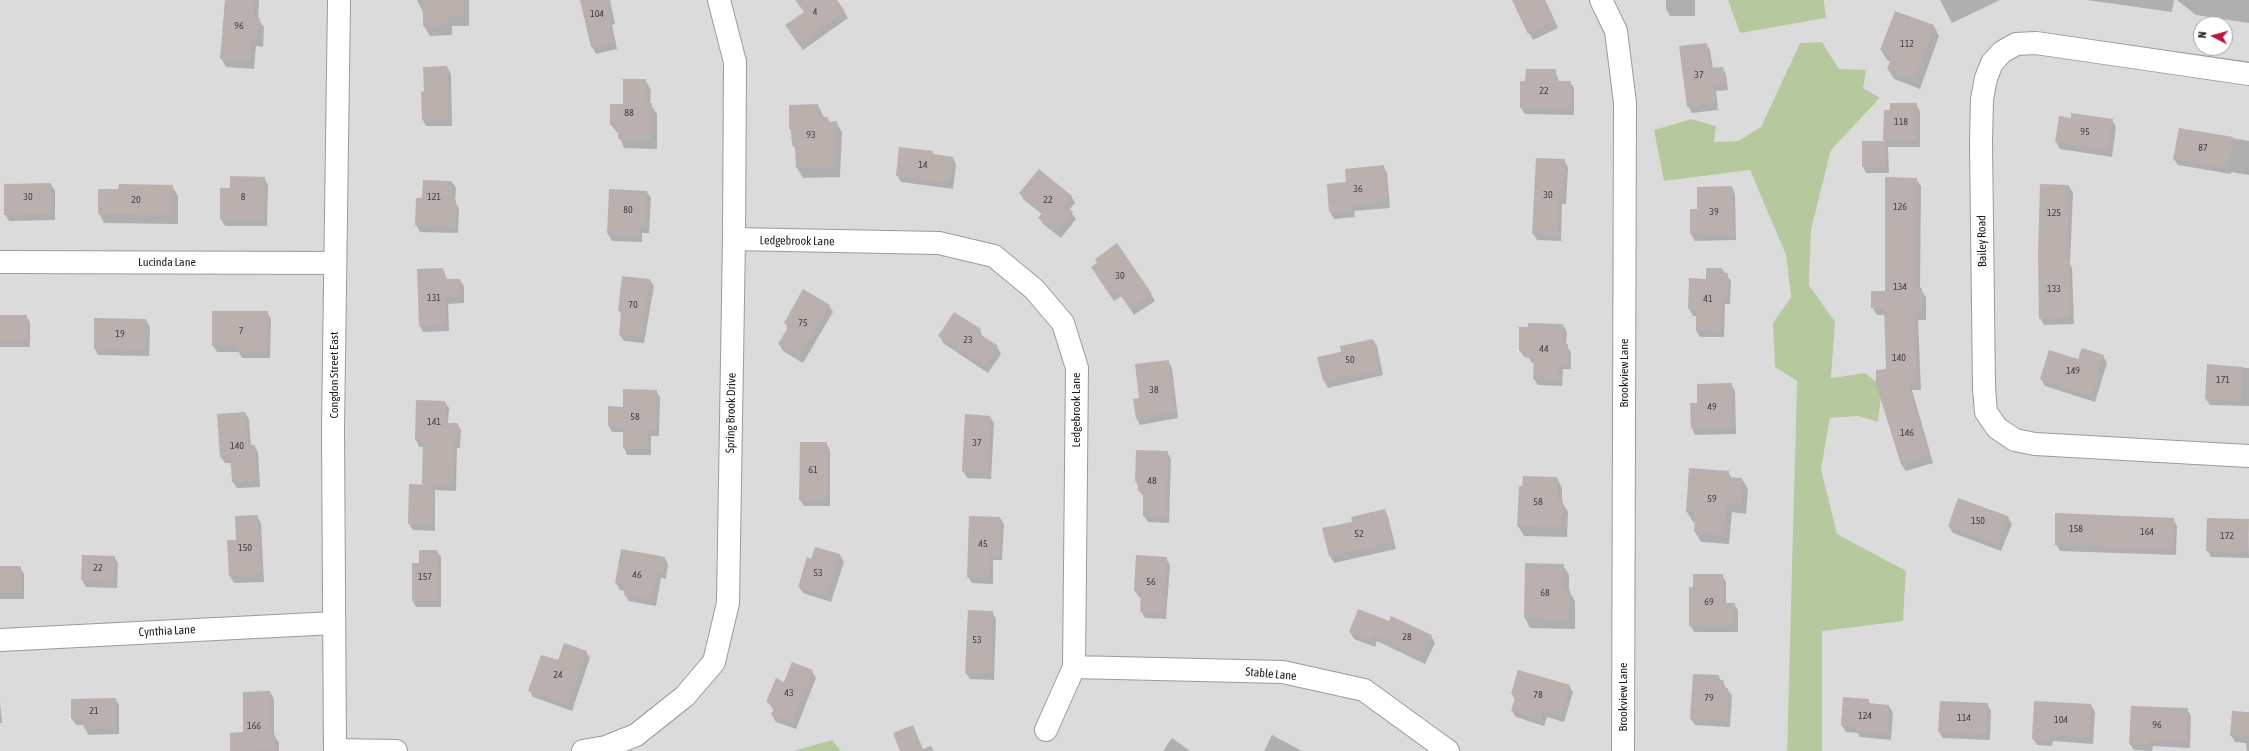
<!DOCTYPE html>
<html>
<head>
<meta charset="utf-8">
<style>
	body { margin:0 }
	#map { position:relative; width:2249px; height:751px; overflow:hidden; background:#eee8e5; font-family:"Asap Condensed",sans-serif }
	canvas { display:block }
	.north { position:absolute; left:2193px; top:16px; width:40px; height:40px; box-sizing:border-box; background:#fff; border:1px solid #a5a5a5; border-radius:50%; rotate:276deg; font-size:11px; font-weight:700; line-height:16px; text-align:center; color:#1e1e1e }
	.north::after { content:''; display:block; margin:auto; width:14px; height:18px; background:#b6163f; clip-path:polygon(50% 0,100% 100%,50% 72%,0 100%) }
</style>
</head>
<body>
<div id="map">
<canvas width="2249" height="751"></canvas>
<div class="north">N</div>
</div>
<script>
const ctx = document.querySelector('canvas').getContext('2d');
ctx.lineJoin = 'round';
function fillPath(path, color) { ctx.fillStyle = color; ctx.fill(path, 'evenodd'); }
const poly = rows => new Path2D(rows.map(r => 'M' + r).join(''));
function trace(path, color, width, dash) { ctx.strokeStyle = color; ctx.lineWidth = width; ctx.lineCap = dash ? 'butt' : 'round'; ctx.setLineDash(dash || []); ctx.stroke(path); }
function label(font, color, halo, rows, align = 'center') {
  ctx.font = font + ' "Asap Condensed",sans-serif'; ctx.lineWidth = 4; ctx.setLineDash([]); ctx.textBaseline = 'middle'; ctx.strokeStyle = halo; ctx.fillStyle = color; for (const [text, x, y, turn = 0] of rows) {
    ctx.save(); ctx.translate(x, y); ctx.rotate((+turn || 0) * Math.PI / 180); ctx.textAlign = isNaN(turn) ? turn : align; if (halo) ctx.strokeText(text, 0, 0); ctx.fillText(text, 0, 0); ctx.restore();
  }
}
const residential = poly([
	[0,0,1728,0,1740,33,1825,18,1824,0,2249,0,2249,751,1822,751,1822,630,1903,621,1906,572,1837,534,1821,469,1830,418,1858,416,1878,422,1865,373,1831,378,1835,323,1809,285,1811,230,1831,150,1880,99,1863,88,1839,69,1822,42,1800,43,1761,127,1738,141,1713,142,1691,119,1654,130,1664,181,1750,170,1786,255,1791,297,1773,324,1775,367,1797,381,1787,751,841,751,832,740,793,751,0,751],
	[2201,24,2225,24,2225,48,2201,48]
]);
const forest = poly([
	[1728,0,1824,0,1826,18,1740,33],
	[1822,42,1839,69,1866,70,1863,88,1880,98,1831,150,1811,230,1809,285,1835,322,1831,378,1865,373,1882,387,1878,422,1858,416,1830,418,1821,469,1837,534,1906,571,1903,621,1822,631,1822,751,1787,751,1797,381,1775,367,1773,323,1791,297,1786,255,1750,170,1664,181,1654,130,1691,119,1716,126,1714,142,1738,141,1761,127,1800,43],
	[832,740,841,751,793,751]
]);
const shadow = poly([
	[226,0,259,0,258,19,264,27,263,47,256,46,254,69,226,67,221,58],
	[417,0,469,0,469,26,452,26,452,35,430,36,424,26,423,12],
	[581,0,610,0,615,24,612,25,617,49,596,54,592,47],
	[798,0,836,0,848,18,803,50,790,32,805,13],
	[1512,0,1545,0,1558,28,1533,40],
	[1666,0,1695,0,1695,16,1670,16,1666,9],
	[1940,0,2000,0,1952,23],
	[2087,0,2174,0,2172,12],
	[2177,0,2249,0,2249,23,2196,15],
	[1934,26,1939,36,1920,89,1894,79,1888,69,1891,62,1887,60,1881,50],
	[1706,44,1710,50,1713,69,1722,68,1726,74,1728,90,1716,91,1718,110,1692,113,1688,106],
	[447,67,451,74,452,126,426,126,423,120,425,92],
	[1555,70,1559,82,1570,82,1574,88,1574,115,1525,114,1521,108,1526,82],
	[645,80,651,90,650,104,657,114,657,149,624,148,619,135,611,125],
	[1916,104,1920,111,1920,147,1888,147,1889,173,1866,173,1863,166,1886,142,1884,140,1891,111],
	[818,105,824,118,827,118,830,122,836,122,842,132,840,177,803,178,797,168,796,151,793,145],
	[2112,120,2116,127,2112,157,2060,149,2056,142],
	[2180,129,2249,141,2249,175,2231,172,2231,174,2178,165,2174,159],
	[932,152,934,156,953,158,956,165,953,189,901,182,897,175],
	[1564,160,1568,167,1566,204,1562,204,1561,241,1537,240,1533,233],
	[1383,166,1387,173,1390,208,1354,211,1355,217,1334,219,1330,212,1328,185,1347,183],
	[264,178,268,185,267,226,225,226,221,219,231,189],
	[1916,179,1921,186,1920,289,1926,297,1926,320,1918,320,1921,390,1912,390,1933,463,1906,471,1901,464,1877,384,1887,370,1885,315,1877,315,1872,307,1886,292],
	[452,182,456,188,455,202,459,208,458,233,420,232,416,225,417,199,423,199],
	[51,184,55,191,55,220,9,221,5,214],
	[172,186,178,196,178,224,104,223,99,213,119,190],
	[2069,186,2073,193,2070,264,2072,268,2074,324,2044,325,2040,318],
	[1732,187,1735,194,1736,240,1695,241,1691,234,1698,210],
	[610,190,647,192,651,198,649,233,642,233,642,242,612,241,608,234],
	[1020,193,1071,196,1075,203,1069,210,1076,219,1061,238,1043,224,1040,218,1042,214,1024,200],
	[443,269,447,280,460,280,464,286,464,303,448,304,449,331,423,332,420,326],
	[1722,269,1731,281,1730,304,1725,304,1724,337,1700,337,1696,330,1697,316,1693,316,1689,309,1707,280],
	[1096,274,1151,294,1155,301,1134,315,1122,296,1114,301],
	[650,280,654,286,644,343,624,341,620,335,622,315,619,310],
	[829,306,833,312,803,363,783,351,779,344,788,329,785,323],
	[267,312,271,319,270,358,242,358,239,352,217,352,213,345],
	[0,316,26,316,30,322,30,347,0,347],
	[146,320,150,327,149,356,98,355,95,349],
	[1563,325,1567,332,1566,345,1571,352,1571,369,1563,369,1562,386,1538,385,1534,379,1535,363,1532,363,1529,358,1524,357,1520,351],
	[980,330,983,338,997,347,1001,354,988,373,943,343,940,336],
	[1373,340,1377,346,1383,375,1328,388,1324,381,1319,358,1342,352],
	[2103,356,2107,363,2095,402,2045,386,2041,379,2079,360],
	[1168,361,1172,368,1178,418,1140,425,1137,419,1140,399],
	[2208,366,2249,368,2249,406,2210,405,2206,399],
	[1731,384,1735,391,1736,434,1695,435,1692,428,1698,404],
	[656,391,660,397,659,436,651,436,651,455,627,455,624,448,624,432,612,432,608,425,609,407,624,408],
	[445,402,449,408,448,424,457,424,461,430,460,448,457,448,456,491,435,490,435,531,413,530,409,524,424,486,424,447,419,447,416,440],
	[245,413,249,419,251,446,254,446,258,452,260,487,237,488,233,482,232,463,225,463,221,457],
	[990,417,994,423,991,479,967,478,963,471],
	[826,443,830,450,830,506,804,506,800,500],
	[1167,452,1171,459,1169,523,1148,522,1144,516,1144,497,1139,491,1136,480],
	[1728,472,1732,479,1742,479,1748,489,1746,514,1732,512,1729,544,1701,542,1695,532,1696,522,1693,522,1687,512],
	[1557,478,1562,488,1562,502,1568,512,1567,537,1524,536,1518,526],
	[1959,499,2008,517,2012,524,2001,551,1953,533,1949,526],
	[1385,510,1388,517,1396,549,1334,563,1330,556,1324,529,1353,522],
	[2056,514,2173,519,2177,526,2176,555,2060,551,2056,544],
	[257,516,261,523,264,582,234,583,230,576,228,541,237,541],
	[1000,518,1004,524,1002,560,993,560,993,584,972,583,968,577],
	[2248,520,2249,558,2211,557,2207,550],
	[816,548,840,555,844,562,831,602,803,593,799,587],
	[437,551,441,557,441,607,416,607,413,601,420,564],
	[83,556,114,557,118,563,117,588,86,587,82,580],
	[664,557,668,564,666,579,661,578,656,606,629,601,625,595,625,591,620,590,616,583],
	[1166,558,1170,565,1166,619,1145,618,1141,611,1142,598,1139,597,1135,591],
	[1526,564,1563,565,1569,575,1569,591,1575,601,1575,629,1530,628,1525,618],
	[0,567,20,567,24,574,24,599,0,599],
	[1722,575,1726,582,1726,604,1734,604,1738,610,1738,632,1694,632,1690,625],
	[992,612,996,619,994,680,970,679,966,673],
	[1350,632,1431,636,1435,643,1425,664,1377,641,1375,647,1354,639],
	[586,652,590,658,572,711,533,697,530,691,559,662],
	[812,671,816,678,796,729,776,722,772,715,774,710,768,702,785,683],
	[1718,676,1732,696,1730,727,1695,725,1691,719],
	[1569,686,1573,692,1564,722,1547,717,1544,726,1516,717,1512,711,1515,700,1512,694],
	[270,692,274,699,274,735,279,743,279,751,231,751,231,734,244,733],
	[115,699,119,705,119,734,88,735,84,725,76,725,72,719],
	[1868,700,1871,705,1889,706,1893,713,1891,740,1860,737,1858,733,1846,732,1842,725],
	[0,702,2,723,0,723],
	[1987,704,1991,711,1990,740,1943,738,1939,732],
	[2091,705,2095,712,2093,744,2053,741,2052,746,2037,745,2033,739],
	[2187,709,2191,716,2190,748,2153,746,2152,751,2134,750,2130,744],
	[2249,713,2249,751,2247,751,2246,743,2235,742,2231,735],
	[913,726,923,749,931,746,934,751,902,751],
	[1272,735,1302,751,1264,751],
	[1172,738,1190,751,1163,751]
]);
const building = poly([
	[225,0,254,0,253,17,260,18,258,39,251,38,250,61,220,59],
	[423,0,463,0,464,17,447,17,447,25,423,26],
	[580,0,608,0,612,18,609,18,614,42,591,47],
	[795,0,837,0,845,11,799,44,785,25,804,12],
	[1512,0,1545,0,1555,21,1528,34],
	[1895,11,1934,25,1915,79,1887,69,1892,55,1880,50],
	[1707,43,1710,68,1723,67,1725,83,1713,85,1715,103,1687,107,1679,46],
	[447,66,448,119,422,120,421,92,424,91,423,67],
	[1526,69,1556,69,1556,81,1571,81,1571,109,1520,108,1520,81,1525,81],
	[623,79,646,79,645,103,652,103,651,140,618,139,618,125,610,125,610,104,623,104],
	[1890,103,1917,103,1916,141,1883,140,1884,110,1890,110],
	[818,104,819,117,828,117,828,122,837,121,835,167,796,168,795,147,792,145,791,130,789,129,789,105],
	[2071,113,2113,119,2108,150,2055,142,2059,116,2071,118],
	[2179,128,2233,137,2228,168,2173,159],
	[1862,141,1886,141,1886,167,1862,167],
	[899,147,933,151,933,154,953,157,950,183,896,176],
	[1536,158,1565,159,1563,198,1559,197,1557,235,1532,234],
	[1384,165,1387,201,1351,205,1351,211,1329,212,1327,184,1346,182,1345,169],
	[1039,169,1072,196,1065,205,1073,212,1056,232,1038,218,1043,212,1019,193],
	[230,176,265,177,264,220,220,219,220,188,230,188],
	[1885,177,1917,178,1916,288,1922,288,1922,313,1915,313,1917,383,1908,383,1929,455,1901,464,1876,384,1876,370,1886,369,1884,307,1871,308,1871,291,1885,291],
	[423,180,452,181,452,200,456,200,455,227,415,225,416,198,422,198],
	[51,183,52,214,4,215,4,184],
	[119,184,173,185,172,215,98,214,98,189,118,189],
	[2040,184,2069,185,2067,260,2069,260,2070,318,2039,319,2038,254],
	[1732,186,1733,233,1690,234,1690,209,1697,209,1697,187],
	[609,189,647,191,646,226,639,226,639,236,607,234],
	[1117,243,1152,294,1130,309,1117,290,1110,295,1091,267,1097,263,1095,259],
	[443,268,444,279,460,279,461,297,445,297,445,325,419,326,417,269],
	[1706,268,1722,268,1722,273,1728,273,1727,298,1722,298,1721,331,1696,330,1696,309,1688,309,1689,278,1706,279],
	[622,276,650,279,641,337,619,335,621,311,618,311],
	[803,289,830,305,799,357,778,344,789,326,784,323],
	[212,311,268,311,267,351,237,351,237,346,212,346],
	[954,312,981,329,978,333,998,346,985,367,938,336],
	[0,315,27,315,27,340,0,341],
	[94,318,146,319,146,350,94,349],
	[1528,323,1563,324,1563,344,1568,344,1568,363,1559,363,1559,379,1533,379,1534,356,1527,356,1528,351,1519,351,1519,327,1528,327],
	[1373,339,1380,368,1323,381,1317,357,1341,352,1340,346],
	[2082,348,2104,355,2091,396,2040,379,2049,350,2078,359],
	[1169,360,1175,411,1136,419,1133,399,1139,398,1135,364],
	[2207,364,2243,367,2241,401,2205,399],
	[1732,383,1732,428,1691,429,1690,403,1697,403,1697,384],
	[623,389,657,390,656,430,648,430,648,449,623,448,623,426,608,425,608,406,623,407],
	[416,400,445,401,445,423,458,423,457,442,454,442,453,485,422,484,423,440,415,440],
	[245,412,248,445,255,445,257,480,232,482,230,456,220,457,217,414],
	[965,414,990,416,988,473,962,472],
	[800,442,827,442,826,500,799,500],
	[1136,450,1168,451,1166,516,1143,516,1143,491,1138,491,1138,481,1135,481],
	[1689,468,1729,471,1728,477,1742,478,1741,504,1726,503,1724,534,1694,532,1695,512,1686,512],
	[1523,476,1557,477,1557,500,1563,501,1562,527,1517,526,1519,486,1522,486],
	[409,484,433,485,432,524,408,524],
	[1958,498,2008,516,1998,545,1948,526],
	[1385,509,1393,542,1329,556,1322,528,1352,522,1351,517],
	[2055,513,2174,518,2173,549,2055,545],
	[258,515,261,575,229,576,227,540,236,540,235,516],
	[969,516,1000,517,999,554,990,554,989,578,967,577],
	[2207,518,2249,519,2248,552,2206,551],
	[815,547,840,554,827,596,798,587,807,557,811,559],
	[621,549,665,557,662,573,657,572,652,600,624,595,625,585,615,583],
	[419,550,437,550,438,601,412,601,412,563,419,563],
	[82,555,115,556,114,582,81,580],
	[1136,555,1167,557,1163,613,1140,612,1141,592,1134,591],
	[1525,563,1564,564,1563,590,1570,590,1569,619,1524,618],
	[0,566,21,566,21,593,0,593],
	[1693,574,1723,574,1723,603,1735,603,1735,625,1689,626,1689,587,1693,587],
	[1358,609,1389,621,1391,616,1432,635,1421,658,1373,635,1371,641,1349,632],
	[968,610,993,611,991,674,965,673],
	[564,643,587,651,568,705,528,691,541,655,558,660],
	[792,662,813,670,792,723,771,715,775,706,766,702,776,678,784,682],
	[1518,670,1570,685,1561,716,1543,711,1540,720,1511,711,1516,695,1511,694],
	[1693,674,1719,675,1719,680,1724,680,1723,688,1728,688,1727,721,1690,719],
	[270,691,271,732,275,735,276,750,230,751,230,733,243,732,243,692],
	[1843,697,1869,699,1868,703,1889,705,1887,734,1855,731,1856,727,1841,726],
	[116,698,116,728,84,729,83,719,71,719,71,699],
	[1940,701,1988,703,1986,734,1938,732],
	[2034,701,2091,704,2089,738,2049,735,2049,740,2032,739],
	[2131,706,2188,708,2186,741,2149,740,2149,744,2129,744],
	[2232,711,2249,712,2249,737,2230,736],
	[913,725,923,751,900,751,893,733]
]);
const minor = poly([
	[1601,0,1616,31,1625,103,1623,751],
	[2249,74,2036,43,2016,44,2002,52,1992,63,1986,78,1982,99,1981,142,1984,388,1986,412,1997,428,2015,440,2035,444,2249,456],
	[734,239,939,243,994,256,1034,289,1063,323,1077,368,1074,667,1046,730],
	[0,262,335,263],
	[0,640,334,623],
	[1074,667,1283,672,1364,690,1448,751],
	[335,750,396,751],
	[335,751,333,430,339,0],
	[583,751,606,747,636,735,685,696,714,662,728,603,734,239,735,62,719,0]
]);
const numberNames = [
	["4",815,12],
	["104",597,14],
	["96",239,26],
	["112",1907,44],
	["37",1699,75],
	["22",1544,91],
	["88",629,113],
	["118",1901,122],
	["95",2085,132],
	["93",811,135],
	["87",2203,148],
	["14",923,165],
	["36",1358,189],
	["30",1548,195],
	["30",28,197],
	["8",243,197],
	["121",434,197],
	["20",136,200],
	["22",1048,200],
	["126",1900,207],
	["80",628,210],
	["39",1714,212],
	["125",2054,213],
	["30",1120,276],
	["134",1900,287],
	["133",2054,289],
	["131",434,298],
	["41",1708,299],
	["70",633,305],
	["75",803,323],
	["7",241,331],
	["19",120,334],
	["23",968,340],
	["44",1544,349],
	["140",1899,358],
	["50",1350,360],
	["149",2073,371],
	["171",2223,380],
	["38",1154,390],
	["49",1712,407],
	["58",635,417],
	["141",434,422],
	["146",1907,433],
	["37",977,443],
	["140",237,446],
	["61",813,470],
	["48",1152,481],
	["59",1712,499],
	["58",1538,502],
	["150",1978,521],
	["158",2076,529],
	["164",2147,532],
	["52",1359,534],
	["172",2227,536],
	["45",983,544],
	["150",245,548],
	["22",98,568],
	["53",818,573],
	["46",637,575],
	["157",425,577],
	["56",1151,582],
	["68",1545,593],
	["69",1709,602],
	["28",1407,637],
	["53",977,640],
	["24",558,675],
	["43",789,693],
	["78",1538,695],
	["79",1709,698],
	["21",94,711],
	["124",1865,716],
	["114",1964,718],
	["104",2061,720],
	["96",2157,725],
	["166",254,726]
];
const streetNames = [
	["Ledgebrook Lane",797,241,1],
	["Bailey Road",1982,241,-91],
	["Lucinda Lane",167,262],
	["Brookview Lane",1624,373,-90],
	["Congdon Street East",334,375,-90],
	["Ledgebrook Lane",1076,410,-90],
	["Spring Brook Drive",731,413,-89],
	["Cynthia Lane",167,631,-3],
	["Stable Lane",1271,674,5],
	["Brookview Lane",1623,697,-90]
];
fillPath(residential, '#dcdbdb');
fillPath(forest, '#b5c89e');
fillPath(shadow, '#0003');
fillPath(building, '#bab0ae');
trace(minor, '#9b9b9b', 24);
trace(minor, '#fff', 22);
label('10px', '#454242', null, numberNames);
label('12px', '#1e1e1e', '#fff', streetNames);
</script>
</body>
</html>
